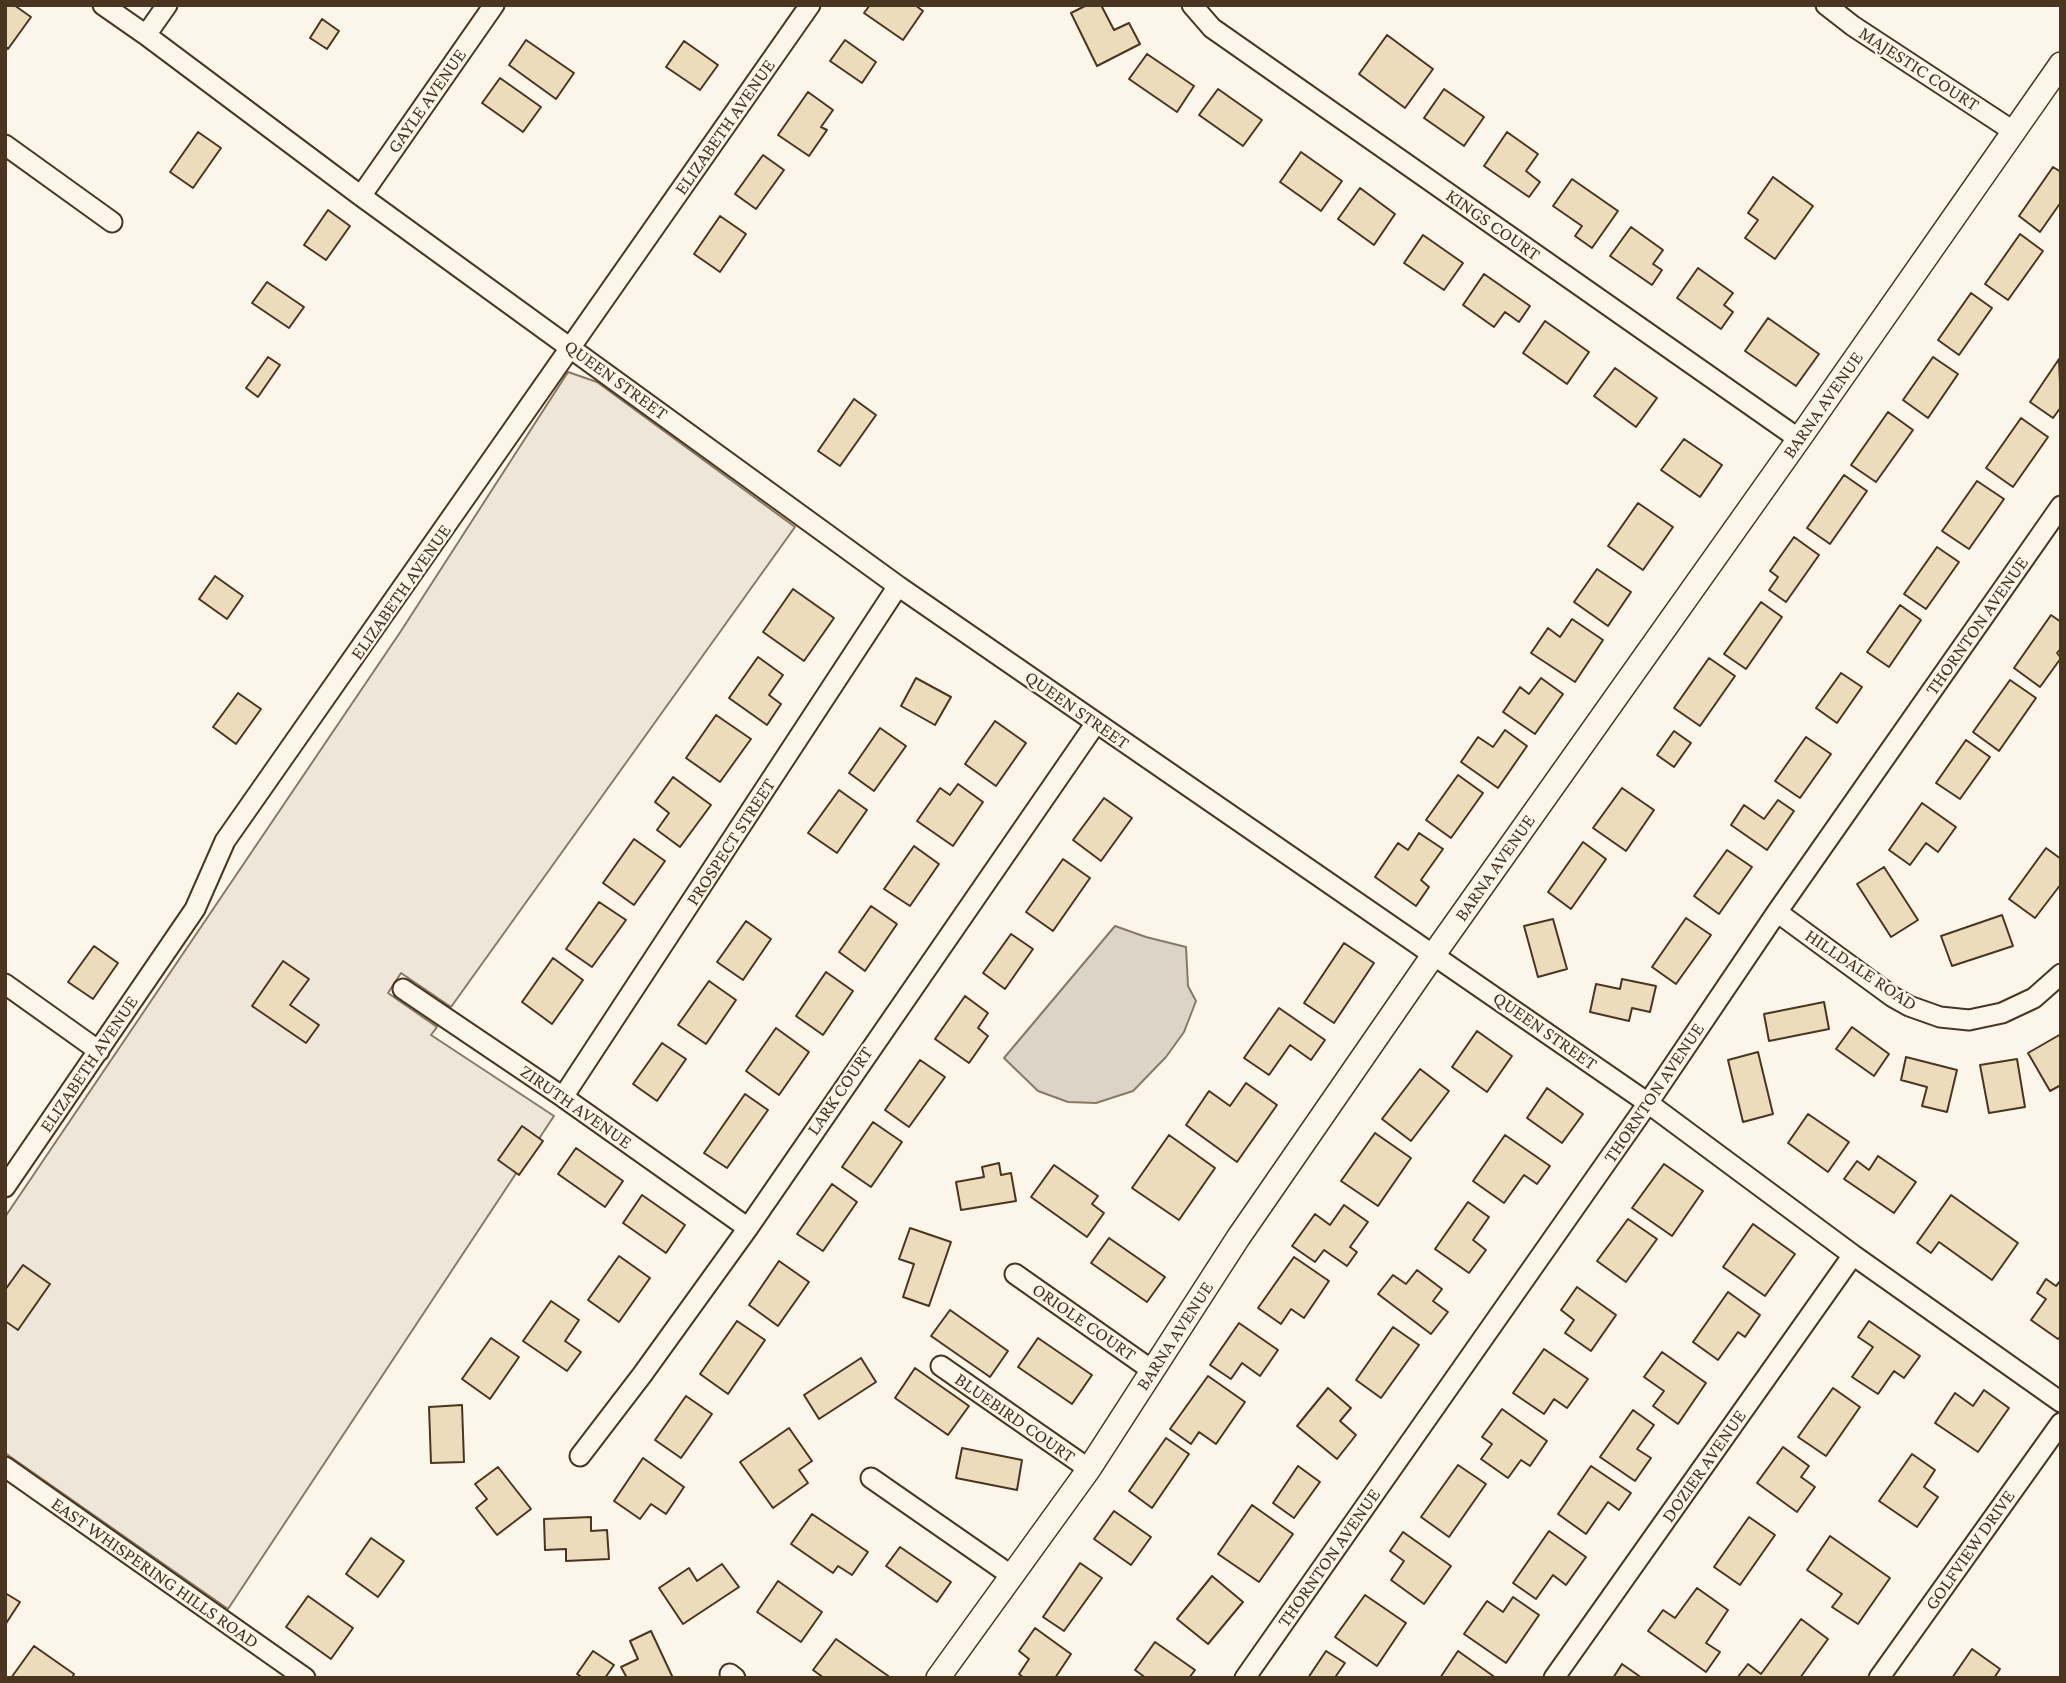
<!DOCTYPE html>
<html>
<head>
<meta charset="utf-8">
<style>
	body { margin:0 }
	#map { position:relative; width:2066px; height:1683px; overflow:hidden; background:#fbf6e9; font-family:"Crimson Pro",serif }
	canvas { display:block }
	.frame { position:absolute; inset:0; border:7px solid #4a3520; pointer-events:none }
</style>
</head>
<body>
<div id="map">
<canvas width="2066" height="1683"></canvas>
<div class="frame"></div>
</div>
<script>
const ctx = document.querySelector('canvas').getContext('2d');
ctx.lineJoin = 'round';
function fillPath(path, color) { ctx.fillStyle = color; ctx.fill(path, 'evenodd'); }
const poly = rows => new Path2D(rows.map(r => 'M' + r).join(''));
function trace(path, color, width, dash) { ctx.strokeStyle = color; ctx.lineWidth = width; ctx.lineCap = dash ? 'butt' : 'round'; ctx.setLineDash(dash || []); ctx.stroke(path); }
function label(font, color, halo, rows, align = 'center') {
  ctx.font = font + ' "Crimson Pro",serif'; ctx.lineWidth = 5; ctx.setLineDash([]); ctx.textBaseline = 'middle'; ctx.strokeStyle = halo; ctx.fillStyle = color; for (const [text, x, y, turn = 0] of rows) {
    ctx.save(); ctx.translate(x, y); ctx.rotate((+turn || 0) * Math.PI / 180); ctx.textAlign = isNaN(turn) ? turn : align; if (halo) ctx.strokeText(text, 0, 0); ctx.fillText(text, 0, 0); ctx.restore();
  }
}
const green = poly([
	[568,372,597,382,795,527,451,1007,401,973,388,993,437,1027,431,1035,554,1116,228,1609,5,1453,5,1217,401,631,568,372]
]);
const water = poly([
	[1115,926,1146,937,1186,947,1188,986,1196,1001,1184,1032,1166,1057,1133,1091,1096,1103,1068,1102,1038,1091,1004,1058,1115,926]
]);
const building = poly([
	[5,5,14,5,31,17,8,49,5,46,5,5],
	[870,5,915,5,923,11,903,40,864,13,870,5],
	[1087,5,1101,5,1114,30,1129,23,1140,44,1097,66,1071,13,1087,5],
	[322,19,339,31,327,49,310,38,322,19],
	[1387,35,1433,69,1405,108,1359,74,1387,35],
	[526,40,574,73,556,99,509,65,526,40],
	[845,40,876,62,862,83,830,61,845,40],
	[684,41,718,65,700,90,666,67,684,41],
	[1147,54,1194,86,1177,112,1129,79,1147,54],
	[500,78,541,107,523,132,482,103,500,78],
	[1218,89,1262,120,1243,146,1199,115,1218,89],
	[1444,89,1484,117,1464,146,1424,118,1444,89],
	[808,92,833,110,821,127,827,130,809,156,778,135,808,92],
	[198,132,221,148,193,188,170,172,198,132],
	[1507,132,1538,154,1526,171,1540,182,1529,197,1484,166,1507,132],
	[1301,152,1342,181,1321,211,1280,182,1301,152],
	[763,155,784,170,756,209,735,194,763,155],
	[2053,167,2061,172,2061,202,2040,232,2019,216,2053,167],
	[1773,177,1813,206,1775,259,1745,238,1758,220,1748,213,1773,177],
	[1572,179,1618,211,1592,248,1575,236,1582,226,1553,206,1572,179],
	[1360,188,1395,214,1374,245,1338,219,1360,188],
	[328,210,350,226,326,260,304,245,328,210],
	[720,216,746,234,720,272,694,254,720,216],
	[1631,227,1663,250,1653,264,1662,270,1652,285,1610,256,1631,227],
	[2020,234,2043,251,2008,300,1985,284,2020,234],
	[1423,235,1463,263,1444,290,1404,263,1423,235],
	[1698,268,1733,293,1724,305,1733,312,1721,329,1677,298,1698,268],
	[1484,274,1530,306,1519,322,1505,312,1494,327,1463,305,1484,274],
	[267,282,304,307,289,328,252,303,267,282],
	[1971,293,1992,308,1959,355,1938,340,1971,293],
	[1768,318,1819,354,1796,386,1745,351,1768,318],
	[1545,321,1589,352,1567,384,1523,353,1545,321],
	[268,357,280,365,258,397,246,388,268,357],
	[1933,357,1958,374,1928,418,1903,400,1933,357],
	[2059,359,2061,407,2053,418,2030,402,2059,359],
	[1615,368,1657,398,1636,427,1594,396,1615,368],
	[854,399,876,415,840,466,818,451,854,399],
	[1888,412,1913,430,1876,482,1851,465,1888,412],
	[2021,418,2048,437,2013,487,1986,468,2021,418],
	[1684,439,1722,465,1700,497,1661,470,1684,439],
	[1844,475,1867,491,1830,544,1807,528,1844,475],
	[1977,481,2004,499,1969,549,1942,531,1977,481],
	[1638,503,1673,527,1643,570,1608,546,1638,503],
	[1794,537,1819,555,1786,602,1769,590,1778,577,1770,571,1794,537],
	[1937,547,1959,562,1926,609,1904,594,1937,547],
	[1597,569,1631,592,1608,626,1574,602,1597,569],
	[215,576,243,596,227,619,199,599,215,576],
	[793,589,834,618,804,661,763,632,793,589],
	[1761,602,1782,617,1746,669,1724,654,1761,602],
	[1900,605,1921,620,1889,667,1867,652,1900,605],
	[2051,615,2061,622,2061,648,2057,653,2061,658,2040,687,2014,668,2051,615],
	[1572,619,1603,640,1575,682,1531,653,1548,628,1560,637,1572,619],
	[758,657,783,675,769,695,781,704,767,725,729,698,758,657],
	[1709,658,1735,676,1700,726,1674,708,1709,658],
	[1841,673,1862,687,1837,723,1816,708,1841,673],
	[916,678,951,697,935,725,901,706,916,678],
	[1541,678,1563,694,1535,734,1503,712,1520,687,1529,694,1541,678],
	[2010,680,2036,698,1999,751,1973,732,2010,680],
	[238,693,261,709,236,744,213,727,238,693],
	[716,715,751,739,720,782,686,758,716,715],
	[995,721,1026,743,996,786,965,764,995,721],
	[880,728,906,746,874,791,849,773,880,728],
	[1505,730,1527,746,1498,788,1461,762,1478,737,1493,747,1505,730],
	[1674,731,1691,743,1674,767,1657,755,1674,731],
	[1806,737,1831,754,1800,798,1775,781,1806,737],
	[1966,740,1990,757,1960,799,1936,783,1966,740],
	[1458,775,1483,793,1451,838,1426,820,1458,775],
	[673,777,711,805,680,847,657,830,669,813,655,802,673,777],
	[958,784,983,802,953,846,917,821,940,788,950,795,958,784],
	[1622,788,1654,810,1626,851,1593,828,1622,788],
	[839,790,867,810,837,853,808,833,839,790],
	[1104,798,1132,818,1101,861,1073,840,1104,798],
	[1778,800,1794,811,1767,850,1731,825,1744,805,1764,819,1778,800],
	[1922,803,1956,827,1938,852,1926,843,1910,865,1889,850,1922,803],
	[1419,833,1443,849,1421,880,1429,887,1416,906,1375,877,1398,843,1408,850,1419,833],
	[634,839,665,861,634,905,603,883,634,839],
	[1583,842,1606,859,1571,909,1548,892,1583,842],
	[914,846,939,864,910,906,884,889,914,846],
	[2046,848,2061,859,2061,884,2035,918,2009,899,2046,848],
	[1727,850,1752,867,1719,914,1694,896,1727,850],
	[1063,859,1090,878,1053,931,1026,912,1063,859],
	[1884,867,1918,920,1891,937,1857,884,1884,867],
	[599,902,626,920,592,967,566,949,599,902],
	[871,906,897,924,865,971,839,952,871,906],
	[2002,915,2013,946,1952,966,1941,936,2002,915],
	[1686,918,1711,935,1676,984,1652,967,1686,918],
	[1553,919,1567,969,1538,977,1524,926,1553,919],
	[746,921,771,939,743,980,717,962,746,921],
	[1011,934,1033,949,1005,989,983,973,1011,934],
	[1344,943,1374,963,1334,1023,1304,1003,1344,943],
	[94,946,118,963,93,999,68,982,94,946],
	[553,958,583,980,552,1024,522,1002,553,958],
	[283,961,309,979,290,1005,319,1025,306,1043,252,1006,283,961],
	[826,972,853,991,823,1035,796,1016,826,972],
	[1622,979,1656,986,1650,1012,1632,1008,1629,1021,1590,1012,1596,984,1620,989,1622,979],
	[709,981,736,1000,706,1044,678,1025,709,981],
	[965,996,988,1013,978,1028,988,1036,969,1063,935,1039,965,996],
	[1824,1002,1829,1029,1769,1041,1764,1014,1824,1002],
	[1279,1008,1325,1040,1311,1060,1290,1045,1269,1075,1244,1058,1279,1008],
	[1852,1027,1889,1054,1874,1076,1836,1049,1852,1027],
	[776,1028,809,1052,779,1095,746,1071,776,1028],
	[1477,1031,1512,1056,1487,1092,1452,1067,1477,1031],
	[2061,1034,2061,1085,2050,1091,2028,1053,2061,1034],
	[662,1043,686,1059,657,1101,633,1084,662,1043],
	[1758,1052,1773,1114,1743,1122,1728,1060,1758,1052],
	[1906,1057,1957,1070,1947,1112,1922,1106,1927,1087,1901,1080,1906,1057],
	[2017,1059,2025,1107,1989,1113,1980,1065,2017,1059],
	[920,1060,945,1077,909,1127,885,1110,920,1060],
	[1420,1069,1449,1091,1411,1141,1382,1119,1420,1069],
	[1246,1083,1277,1105,1237,1162,1186,1125,1209,1091,1230,1106,1246,1083],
	[1547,1088,1583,1114,1562,1143,1527,1118,1547,1088],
	[745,1094,768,1110,727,1168,704,1153,745,1094],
	[1808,1114,1849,1142,1828,1172,1788,1143,1808,1114],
	[873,1122,902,1142,871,1187,842,1167,873,1122],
	[522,1126,543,1141,519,1175,498,1160,522,1126],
	[1375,1133,1411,1158,1378,1206,1341,1181,1375,1133],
	[1169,1135,1215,1168,1179,1220,1132,1188,1169,1135],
	[1505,1135,1550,1166,1537,1184,1524,1175,1504,1203,1473,1181,1505,1135],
	[576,1148,623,1181,605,1207,558,1174,576,1148],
	[1878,1156,1916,1182,1894,1213,1844,1179,1857,1161,1869,1170,1878,1156],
	[999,1163,1001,1175,1011,1173,1016,1201,961,1210,956,1182,984,1177,982,1167,999,1163],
	[1664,1164,1703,1191,1672,1236,1632,1208,1664,1164],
	[1054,1165,1098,1196,1092,1204,1104,1213,1087,1237,1031,1197,1054,1165],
	[832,1184,857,1202,823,1251,797,1234,832,1184],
	[642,1195,685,1225,666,1253,623,1223,642,1195],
	[1951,1195,2018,1243,1992,1280,1939,1242,1931,1253,1917,1243,1951,1195],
	[1468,1202,1489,1217,1473,1240,1486,1250,1469,1273,1435,1249,1468,1202],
	[1344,1205,1368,1222,1350,1247,1357,1252,1347,1266,1324,1250,1315,1262,1292,1246,1315,1214,1330,1225,1344,1205],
	[1628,1219,1657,1239,1626,1282,1597,1261,1628,1219],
	[1753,1224,1795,1254,1765,1296,1723,1267,1753,1224],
	[910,1228,951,1242,929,1306,903,1297,914,1264,899,1259,910,1228],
	[1109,1238,1165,1277,1147,1302,1091,1263,1109,1238],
	[619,1256,650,1278,619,1322,588,1300,619,1256],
	[1294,1257,1329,1281,1304,1318,1291,1309,1281,1324,1258,1308,1294,1257],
	[779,1261,809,1282,778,1326,749,1305,779,1261],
	[23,1265,50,1284,18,1330,5,1321,5,1290,23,1265],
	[1417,1270,1442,1289,1433,1301,1448,1312,1431,1334,1378,1294,1393,1275,1406,1284,1417,1270],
	[2046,1279,2056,1286,2061,1280,2061,1336,2058,1339,2031,1320,2046,1299,2037,1293,2046,1279],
	[1577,1287,1616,1315,1591,1351,1565,1333,1574,1320,1561,1310,1577,1287],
	[1728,1292,1760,1315,1745,1337,1738,1332,1718,1360,1693,1342,1728,1292],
	[551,1301,579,1320,565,1341,581,1352,567,1371,523,1341,551,1301],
	[950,1310,1008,1351,990,1377,931,1336,950,1310],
	[737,1321,765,1340,728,1394,700,1374,737,1321],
	[1869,1321,1920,1356,1904,1378,1894,1371,1878,1394,1852,1377,1873,1347,1858,1337,1869,1321],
	[1239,1323,1278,1350,1260,1376,1242,1363,1231,1379,1210,1365,1239,1323],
	[1393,1327,1419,1345,1381,1398,1356,1380,1393,1327],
	[491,1338,519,1357,490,1399,462,1379,491,1338],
	[1038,1338,1092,1375,1072,1404,1018,1367,1038,1338],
	[1544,1349,1588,1379,1567,1408,1554,1399,1544,1414,1513,1393,1544,1349],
	[1662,1352,1706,1383,1678,1424,1653,1406,1664,1391,1644,1377,1662,1352],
	[861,1358,876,1382,819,1419,804,1395,861,1358],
	[915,1368,969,1406,948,1435,895,1398,915,1368],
	[1208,1376,1245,1402,1216,1444,1199,1432,1191,1444,1170,1429,1208,1376],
	[1328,1388,1351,1408,1340,1421,1356,1435,1337,1459,1297,1426,1328,1388],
	[1833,1388,1860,1407,1826,1456,1798,1437,1833,1388],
	[1984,1390,2009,1408,1978,1452,1935,1423,1955,1393,1973,1406,1984,1390],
	[686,1396,712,1414,681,1458,655,1440,686,1396],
	[462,1405,464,1462,431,1463,429,1407,462,1405],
	[1502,1409,1547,1441,1530,1466,1521,1460,1508,1478,1481,1459,1492,1444,1482,1437,1502,1409],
	[1633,1410,1654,1425,1637,1449,1651,1458,1635,1481,1600,1457,1633,1410],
	[789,1428,812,1461,799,1470,808,1483,773,1508,740,1462,789,1428],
	[1166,1438,1189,1454,1152,1508,1129,1491,1166,1438],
	[1783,1447,1809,1466,1801,1477,1815,1487,1797,1512,1757,1483,1783,1447],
	[962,1448,1022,1460,1017,1490,956,1478,962,1448],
	[1912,1454,1935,1470,1924,1487,1938,1497,1917,1527,1879,1501,1912,1454],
	[643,1458,684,1487,666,1514,651,1504,640,1519,614,1501,643,1458],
	[1458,1465,1486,1484,1449,1537,1421,1517,1458,1465],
	[1298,1466,1320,1482,1294,1518,1273,1503,1298,1466],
	[1591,1466,1631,1493,1619,1510,1608,1502,1586,1534,1558,1514,1591,1466],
	[498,1467,531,1509,497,1535,476,1508,487,1499,475,1484,498,1467],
	[1252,1505,1293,1534,1259,1582,1218,1554,1252,1505],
	[1114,1511,1151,1537,1131,1565,1094,1539,1114,1511],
	[812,1514,868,1552,852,1575,838,1566,833,1573,791,1544,812,1514],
	[591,1517,591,1531,607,1530,609,1559,566,1561,566,1549,545,1550,544,1519,591,1517],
	[1749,1517,1775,1535,1740,1585,1714,1567,1749,1517],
	[1549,1531,1586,1557,1566,1585,1553,1575,1536,1599,1513,1583,1549,1531],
	[1403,1532,1451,1566,1424,1604,1391,1580,1404,1561,1390,1551,1403,1532],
	[1830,1536,1890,1578,1858,1624,1832,1607,1842,1594,1807,1570,1830,1536],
	[371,1538,404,1561,378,1597,346,1574,371,1538],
	[900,1547,951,1582,937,1602,886,1566,900,1547],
	[1080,1563,1102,1578,1064,1631,1043,1617,1080,1563],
	[722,1564,739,1587,683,1624,659,1588,689,1568,697,1581,722,1564],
	[1212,1576,1243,1602,1208,1644,1177,1619,1212,1576],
	[778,1581,822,1612,801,1642,757,1612,778,1581],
	[1697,1588,1728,1610,1706,1643,1720,1652,1706,1672,1648,1631,1663,1610,1675,1618,1697,1588],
	[5,1593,20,1602,5,1625,5,1593],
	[1365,1595,1406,1623,1377,1666,1335,1637,1365,1595],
	[308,1596,353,1628,331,1659,286,1627,308,1596],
	[1513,1597,1539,1615,1506,1663,1464,1634,1487,1601,1503,1612,1513,1597],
	[1801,1619,1828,1639,1800,1678,1737,1678,1748,1664,1761,1674,1801,1619],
	[1035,1628,1071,1654,1055,1678,1024,1678,1019,1674,1029,1659,1019,1651,1035,1628],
	[651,1631,673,1678,627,1678,621,1667,638,1659,630,1641,651,1631],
	[836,1639,891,1678,824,1678,813,1670,836,1639],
	[1155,1642,1195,1670,1189,1678,1146,1678,1135,1670,1155,1642],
	[34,1646,74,1674,72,1678,11,1678,34,1646],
	[1972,1649,2000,1669,1994,1678,1952,1678,1972,1649],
	[593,1651,614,1665,605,1678,583,1678,577,1674,593,1651],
	[1326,1651,1345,1663,1336,1676,1338,1678,1308,1678,1326,1651],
	[1458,1651,1496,1678,1440,1678,1458,1651],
	[1622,1664,1642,1678,1613,1678,1622,1664]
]);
const minor = poly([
	[103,5,146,35,361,196,898,586,1648,1103,1853,1255,2061,1402],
	[1192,5,1212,28,1799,439],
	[1826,5,1853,26,2013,131],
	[146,35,167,5],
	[5,145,112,222],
	[361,196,494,5],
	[1777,912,1893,997,1909,1006,1940,1017,1969,1020,2002,1013,2034,998,2061,974],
	[5,984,99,1051],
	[403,989,563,1097,748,1228],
	[563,1097,898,586],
	[5,1187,195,909,225,841,810,5],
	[1015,1274,1153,1371],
	[941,1366,1089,1469],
	[580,1456,642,1375,748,1228,1096,723],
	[5,1467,305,1678],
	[871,1478,1012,1576],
	[730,1674,735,1678],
	[1245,1678,1648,1103,1777,912,2061,506],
	[1554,1678,1853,1255],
	[1879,1678,2061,1423]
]);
const tertiary = poly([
	[938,1678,1089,1469,1238,1238,1434,954,1799,439,2061,64]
]);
const streetNames = [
	["MAJESTIC COURT",1919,69,33],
	["GAYLE AVENUE",427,101,-55],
	["ELIZABETH AVENUE",725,127,-55],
	["KINGS COURT",1493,225,35],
	["QUEEN STREET",616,380,36],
	["BARNA AVENUE",1823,405,-55],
	["ELIZABETH AVENUE",401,592,-55],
	["THORNTON AVENUE",1977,626,-55],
	["QUEEN STREET",1077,710,35],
	["PROSPECT STREET",731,842,-57],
	["BARNA AVENUE",1495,868,-55],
	["HILLDALE ROAD",1861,970,34],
	["QUEEN STREET",1545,1031,35],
	["ELIZABETH AVENUE",89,1064,-56],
	["LARK COURT",840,1091,-56],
	["THORNTON AVENUE",1654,1093,-56],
	["ZIRUTH AVENUE",576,1107,35],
	["ORIOLE COURT",1084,1322,35],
	["BARNA AVENUE",1175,1336,-57],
	["BLUEBIRD COURT",1015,1418,35],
	["DOZIER AVENUE",1704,1466,-55],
	["GOLFVIEW DRIVE",1970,1550,-55],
	["THORNTON AVENUE",1329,1558,-55],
	["EAST WHISPERING HILLS ROAD",155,1573,35]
];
fillPath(green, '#ede6d9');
trace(green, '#887966', 2);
fillPath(water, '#dcd4c6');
trace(water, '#887966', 2);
fillPath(building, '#ecdcbc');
trace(building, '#4a3520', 2);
trace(minor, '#4a3520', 23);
trace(tertiary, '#4a3520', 26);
trace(minor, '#fbf6e9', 19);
trace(tertiary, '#fbf6e9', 23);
label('19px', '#4a3520', '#fbf6e9', streetNames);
</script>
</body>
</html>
